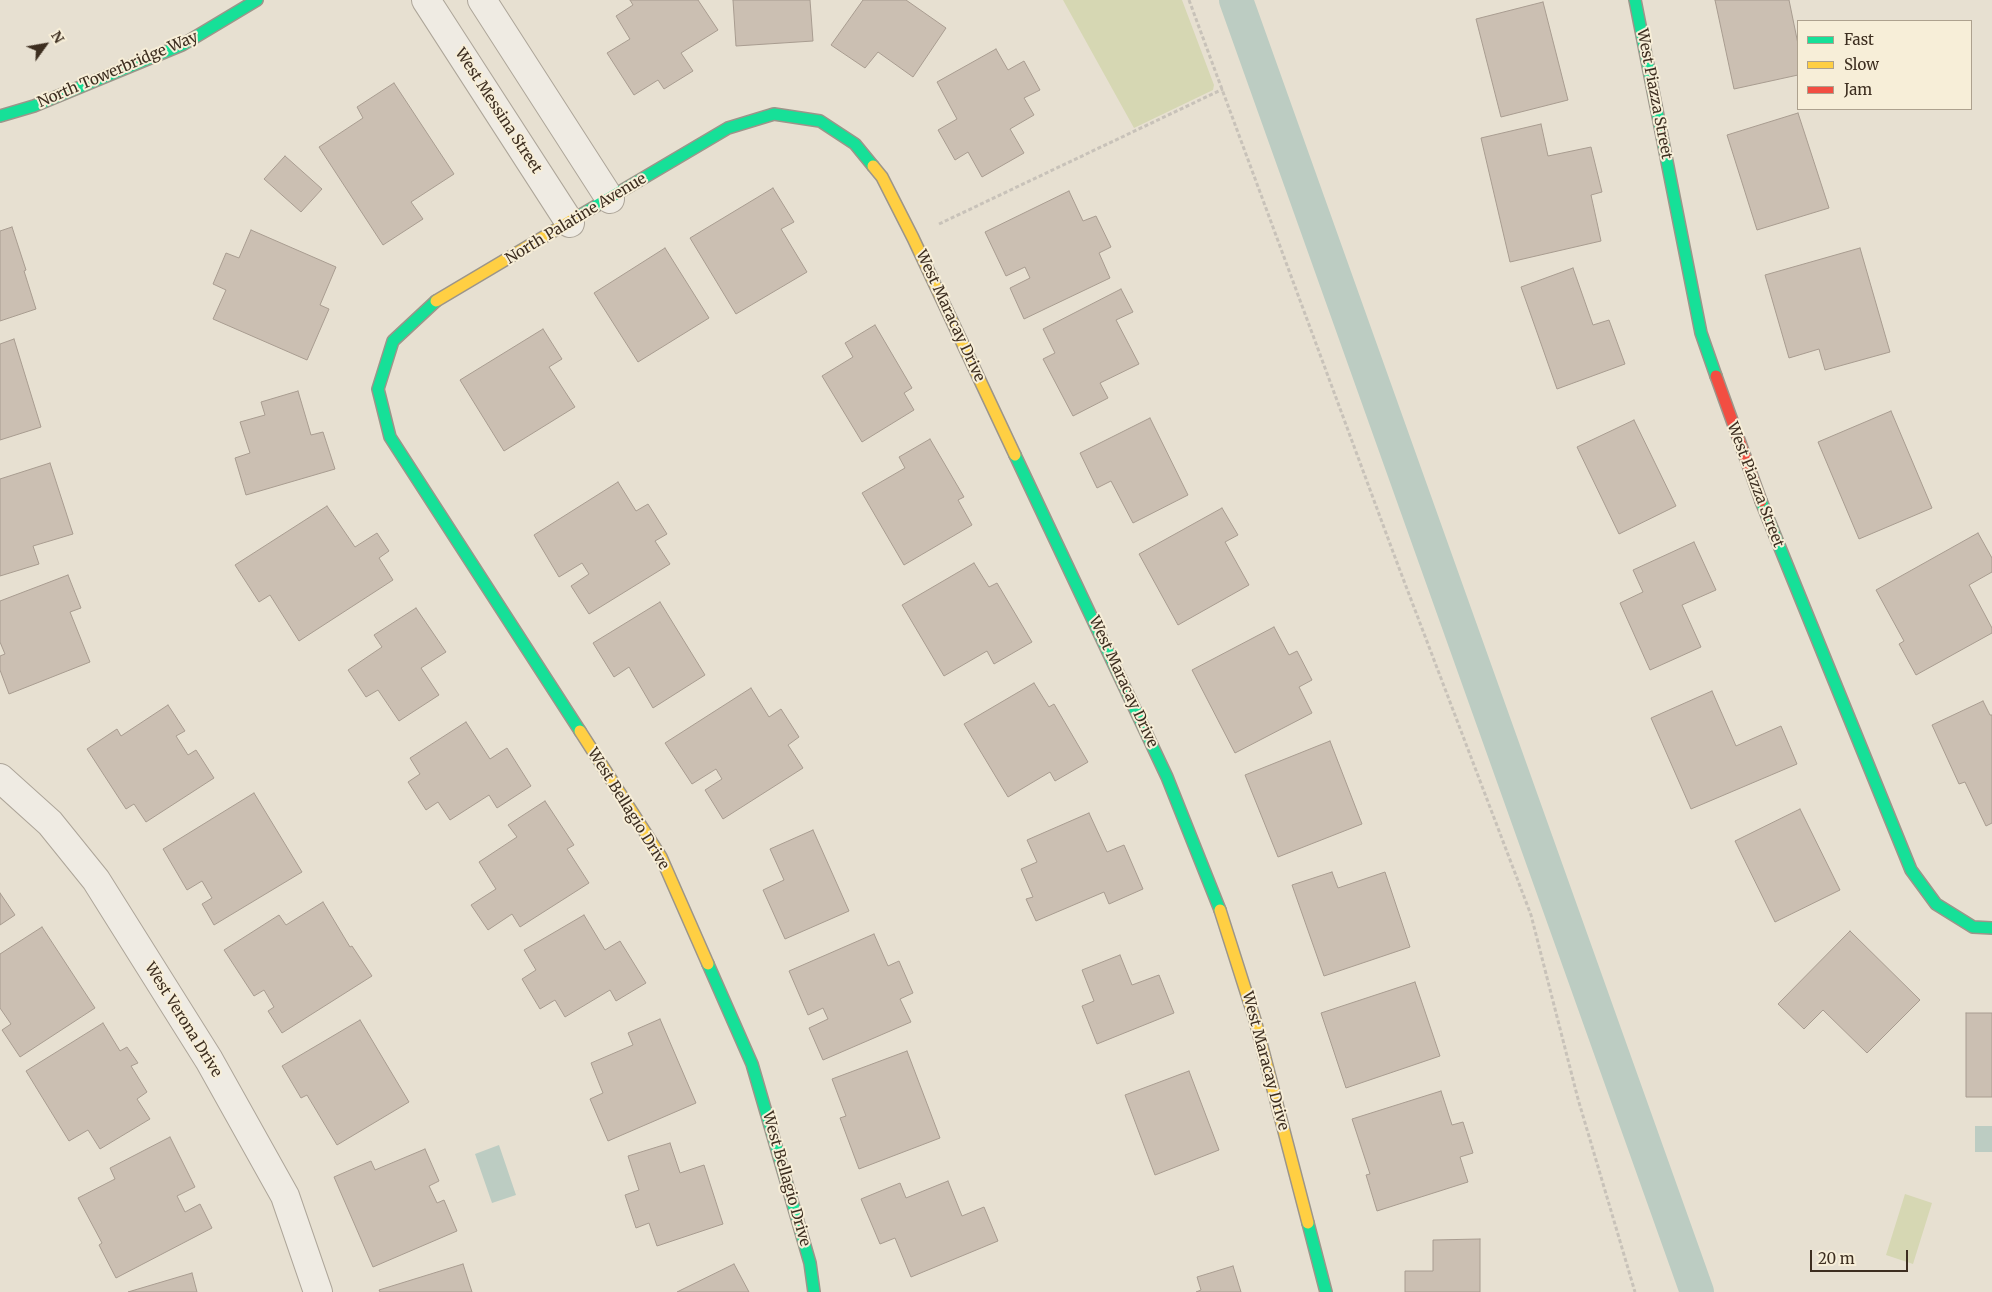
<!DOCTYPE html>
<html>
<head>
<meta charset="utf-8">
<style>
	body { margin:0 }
	#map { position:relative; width:1992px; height:1292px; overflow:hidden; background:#e7e0d1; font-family:Merriweather,serif }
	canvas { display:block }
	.legend { position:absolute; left:1797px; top:20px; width:175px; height:90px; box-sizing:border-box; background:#f7eed8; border:1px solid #ada18e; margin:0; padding:6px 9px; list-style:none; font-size:15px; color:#3d2e20 }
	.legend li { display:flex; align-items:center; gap:10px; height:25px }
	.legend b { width:25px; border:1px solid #ada18e }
	.north { position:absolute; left:20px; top:20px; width:50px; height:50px; -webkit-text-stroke:4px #f7eed8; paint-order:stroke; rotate:58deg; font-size:14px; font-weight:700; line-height:20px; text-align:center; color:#3d2e20 }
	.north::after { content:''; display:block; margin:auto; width:18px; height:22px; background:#3d2e20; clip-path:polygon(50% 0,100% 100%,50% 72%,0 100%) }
	.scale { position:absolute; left:1810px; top:1250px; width:98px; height:22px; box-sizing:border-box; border:2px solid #3d2e20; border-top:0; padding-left:6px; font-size:15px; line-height:18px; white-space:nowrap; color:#3d2e20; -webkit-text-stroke:4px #f7eed8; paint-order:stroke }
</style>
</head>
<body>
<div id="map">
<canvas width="1992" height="1292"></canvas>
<ul class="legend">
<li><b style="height:6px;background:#16e098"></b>Fast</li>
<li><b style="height:6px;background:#ffcf43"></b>Slow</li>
<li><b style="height:6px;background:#f24e42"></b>Jam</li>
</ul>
<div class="north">N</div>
<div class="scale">20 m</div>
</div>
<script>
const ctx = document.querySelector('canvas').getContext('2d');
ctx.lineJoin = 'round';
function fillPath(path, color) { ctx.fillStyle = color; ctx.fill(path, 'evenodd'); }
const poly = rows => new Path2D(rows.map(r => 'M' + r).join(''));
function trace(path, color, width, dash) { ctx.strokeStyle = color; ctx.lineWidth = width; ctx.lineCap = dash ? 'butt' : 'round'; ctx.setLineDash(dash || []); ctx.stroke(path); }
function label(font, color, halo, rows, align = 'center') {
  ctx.font = font + ' Merriweather,serif'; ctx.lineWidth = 4; ctx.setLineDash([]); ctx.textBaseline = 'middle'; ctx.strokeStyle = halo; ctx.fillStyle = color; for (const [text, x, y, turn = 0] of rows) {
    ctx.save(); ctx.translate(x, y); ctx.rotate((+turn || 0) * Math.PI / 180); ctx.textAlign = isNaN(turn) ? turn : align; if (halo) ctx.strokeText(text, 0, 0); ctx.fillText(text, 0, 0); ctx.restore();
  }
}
const green = poly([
	[1063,0,1182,0,1214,85,1213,90,1134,128],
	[1905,1194,1932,1203,1913,1264,1886,1255]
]);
const water = poly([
	[1975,1126,1992,1126,1992,1152,1975,1152],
	[499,1145,516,1195,492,1203,475,1154]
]);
const canal = poly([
	[1236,0,1697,1292]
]);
const building = poly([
	[630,0,698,0,718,30,681,53,693,71,664,89,658,80,634,95,607,53,630,39,616,16,633,5,630,0],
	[733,0,810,0,813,41,736,46,733,0],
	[863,0,906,0,946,28,913,77,878,52,865,68,831,45,863,0],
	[1715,0,1789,0,1798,44,1798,75,1734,89,1715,0],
	[1543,2,1568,100,1501,117,1476,19,1543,2],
	[996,49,1008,70,1024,61,1040,90,1024,98,1034,115,1010,129,1024,153,982,177,968,152,955,160,938,130,957,119,937,82,996,49],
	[394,83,454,174,411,202,423,219,383,245,319,147,363,118,357,107,394,83],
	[1798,113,1829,208,1757,230,1727,135,1798,113],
	[1541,124,1548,156,1591,147,1602,192,1591,195,1601,241,1510,262,1481,138,1541,124],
	[285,156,322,189,301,212,264,179,285,156],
	[773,188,794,222,781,229,807,272,736,314,690,238,773,188],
	[1069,191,1083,221,1096,216,1111,247,1099,253,1110,278,1024,319,1010,288,1030,278,1025,267,1006,276,985,232,1069,191],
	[12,227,26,270,24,271,36,309,0,321,0,231,12,227],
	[251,230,336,267,320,305,329,309,307,360,213,319,226,290,213,284,226,253,239,258,251,230],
	[665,248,709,318,638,362,594,293,665,248],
	[1860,248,1890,352,1825,370,1819,349,1789,358,1765,275,1860,248],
	[1573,268,1593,325,1609,320,1625,364,1557,389,1521,287,1573,268],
	[1121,289,1133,312,1116,320,1139,364,1100,383,1108,398,1073,416,1043,359,1055,353,1043,329,1121,289],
	[875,325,912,388,904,393,914,410,862,442,822,376,853,357,845,343,875,325],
	[543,329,562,359,549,367,575,407,504,451,460,380,543,329],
	[14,339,41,427,0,440,0,344,14,339],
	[298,391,311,435,323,432,335,469,246,495,235,458,250,453,240,422,265,415,261,402,298,391],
	[1891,411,1932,508,1859,539,1818,442,1891,411],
	[1150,418,1188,495,1133,523,1111,481,1097,488,1080,453,1150,418],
	[1634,420,1676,506,1619,534,1577,447,1634,420],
	[930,439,964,497,958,500,972,525,904,565,862,493,905,468,899,457,930,439],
	[50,463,73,534,33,546,39,564,0,576,0,479,50,463],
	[618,482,636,511,648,504,667,534,655,541,670,564,589,614,571,586,589,574,582,563,559,577,534,535,618,482],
	[327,506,355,547,377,533,389,551,379,558,393,580,299,641,270,595,259,602,235,565,327,506],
	[1222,508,1238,535,1225,542,1249,585,1178,625,1139,554,1222,508],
	[1978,533,1992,558,1992,572,1969,585,1992,628,1992,633,1916,675,1899,644,1904,641,1876,590,1978,533],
	[1694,542,1716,590,1682,605,1701,647,1650,670,1620,603,1643,592,1633,570,1694,542],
	[974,563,989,587,997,583,1032,642,994,664,987,651,944,676,902,605,974,563],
	[68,575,81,608,70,612,90,662,9,694,0,670,0,656,5,654,0,642,0,601,68,575],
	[660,602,705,675,653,708,629,667,614,677,593,643,660,602],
	[416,608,446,652,421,668,439,695,399,721,378,690,366,697,348,670,382,647,374,635,416,608],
	[1274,627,1289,655,1297,651,1312,680,1299,687,1312,713,1235,753,1192,670,1274,627],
	[1034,683,1049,707,1054,704,1088,762,1055,781,1050,772,1008,797,964,724,1034,683],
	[751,688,769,717,781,709,799,737,788,745,803,768,723,819,705,790,722,779,716,769,692,784,665,743,751,688],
	[1712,691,1736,746,1781,726,1797,764,1691,809,1651,718,1712,691],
	[1983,701,1990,715,1992,715,1992,823,1986,826,1965,782,1959,784,1932,725,1983,701],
	[168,705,185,731,176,736,188,755,196,750,214,778,146,822,134,804,126,809,87,749,117,729,121,736,168,705],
	[466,722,490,759,507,748,531,786,497,808,489,795,450,820,438,802,426,810,408,782,420,774,410,758,466,722],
	[1330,741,1362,824,1278,857,1245,775,1330,741],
	[254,793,302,872,214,925,202,904,212,898,202,881,187,890,163,849,254,793],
	[545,801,574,845,567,849,589,883,520,927,512,914,488,930,471,905,496,889,479,862,517,837,508,825,545,801],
	[1800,809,1840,890,1775,922,1735,841,1800,809],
	[1089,813,1107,852,1124,845,1143,889,1109,904,1104,892,1036,921,1026,899,1033,897,1021,869,1037,862,1027,840,1089,813],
	[813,830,849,911,785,939,763,890,784,880,770,849,813,830],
	[1332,872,1338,888,1385,872,1410,947,1324,976,1292,885,1332,872],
	[0,893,15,915,0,925,0,893],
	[323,902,350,947,352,946,372,976,282,1033,268,1011,274,1007,264,990,254,996,224,950,279,915,286,925,323,902],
	[584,915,605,950,620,941,646,983,616,1001,610,990,565,1017,555,1000,540,1009,522,979,536,970,524,950,584,915],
	[42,927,95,1008,20,1057,2,1030,11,1024,0,1008,0,954,42,927],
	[1850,931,1920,1000,1867,1053,1823,1010,1804,1029,1778,1004,1850,931],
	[874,934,888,966,899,961,913,993,900,999,911,1022,823,1060,809,1028,828,1019,823,1008,808,1015,789,971,874,934],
	[1120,955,1132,985,1159,975,1174,1013,1097,1044,1082,1006,1094,1001,1082,970,1120,955],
	[1415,982,1440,1056,1346,1088,1321,1013,1415,982],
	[1966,1013,1992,1013,1992,1097,1966,1097,1966,1013],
	[660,1019,696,1103,608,1141,590,1099,603,1093,591,1063,633,1045,628,1033,660,1019],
	[360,1020,409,1102,337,1145,307,1095,301,1098,282,1066,360,1020],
	[103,1023,120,1051,127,1047,138,1063,131,1066,147,1092,137,1099,150,1119,100,1149,88,1130,69,1141,26,1071,103,1023],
	[907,1051,940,1138,859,1169,840,1118,846,1116,832,1079,907,1051],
	[1189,1071,1219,1150,1155,1175,1125,1095,1189,1071],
	[1441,1091,1452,1125,1463,1122,1473,1153,1460,1157,1468,1182,1377,1211,1366,1175,1370,1174,1352,1119,1441,1091],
	[170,1137,195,1187,177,1196,185,1212,200,1204,212,1228,116,1278,99,1245,102,1243,78,1198,115,1179,110,1168,170,1137],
	[670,1143,680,1173,704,1165,723,1224,657,1246,649,1223,636,1228,625,1195,639,1190,628,1156,670,1143],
	[425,1149,439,1181,429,1186,437,1203,444,1200,457,1231,373,1267,334,1177,371,1161,375,1170,425,1149],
	[948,1181,962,1216,984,1207,998,1241,911,1277,895,1238,880,1244,861,1199,900,1183,906,1198,948,1181],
	[1480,1239,1480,1292,1405,1292,1405,1271,1433,1271,1433,1240,1480,1239],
	[463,1264,472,1292,380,1292,379,1290,463,1264],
	[734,1264,749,1292,677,1292,734,1264],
	[1233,1266,1241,1292,1196,1292,1201,1290,1197,1277,1233,1266],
	[192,1273,197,1292,128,1292,192,1273]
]);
const path = poly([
	[1189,0,1396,560,1531,915,1578,1099,1635,1292],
	[939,224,1223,89]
]);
const street = poly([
	[426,0,570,223],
	[482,0,610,199],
	[0,778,50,823,96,880,209,1060,285,1196,318,1292]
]);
const fast = poly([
	[1635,0,1701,333,1716,376],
	[0,116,34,106,182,45,257,0],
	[579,216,728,128,774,114,820,121,855,144,873,166],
	[436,301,393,341,378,389,390,437,580,731],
	[1015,455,1167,777,1220,910],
	[1761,501,1911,870,1936,904,1973,927,1992,928],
	[708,964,752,1064,810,1263,814,1292],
	[1308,1223,1326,1292]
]);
const slow = poly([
	[873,166,882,177,913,238,1015,455],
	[436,301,579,216],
	[580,731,661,857,708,964],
	[1220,910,1255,1020,1308,1223]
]);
const jam = poly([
	[1716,376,1761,501]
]);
const streetNames = [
	["North Towerbridge Way",118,70,-23],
	["West Piazza Street",1654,94,79],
	["West Messina Street",498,111,57],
	["North Palatine Avenue",576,219,-31],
	["West Maracay Drive",950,316,65],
	["West Piazza Street",1755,485,69],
	["West Maracay Drive",1123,682,65],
	["West Bellagio Drive",628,809,58],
	["West Verona Drive",183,1020,58],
	["West Maracay Drive",1265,1061,75],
	["West Bellagio Drive",786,1179,74]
];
fillPath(green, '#d6d7b3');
fillPath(water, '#bcccc2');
trace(canal, '#bcccc2', 34);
fillPath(building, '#cbbfb2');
trace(building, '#a89c90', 1);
trace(street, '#ada599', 30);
trace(fast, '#9c958a', 14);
trace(slow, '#9c958a', 14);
trace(jam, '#9c958a', 14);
trace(path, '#c8c2b9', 3, [4, 2.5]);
trace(street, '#efebe3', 28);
trace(fast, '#16e098', 11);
trace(slow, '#ffcf43', 11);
trace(jam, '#f24e42', 11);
label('15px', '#3d2e20', '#f7eed8', streetNames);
</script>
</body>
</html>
